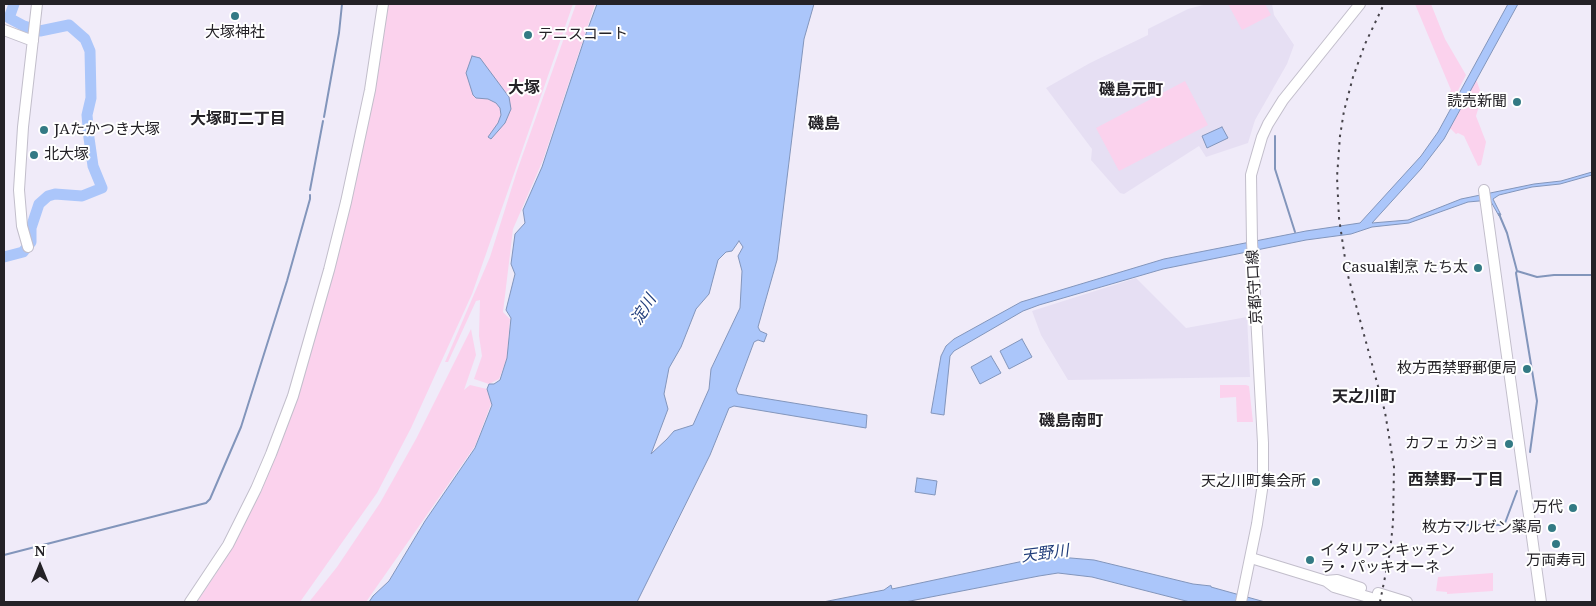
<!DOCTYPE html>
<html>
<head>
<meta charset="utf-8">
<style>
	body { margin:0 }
	#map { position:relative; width:1596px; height:606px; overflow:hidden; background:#f0ebf9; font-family:"Noto Serif",serif }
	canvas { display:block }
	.frame { position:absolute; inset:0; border:5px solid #242227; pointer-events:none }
	.north { position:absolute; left:15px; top:541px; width:50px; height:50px; -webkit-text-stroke:4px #fff; paint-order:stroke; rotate:0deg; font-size:14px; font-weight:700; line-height:20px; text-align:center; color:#242227 }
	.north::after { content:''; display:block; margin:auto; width:18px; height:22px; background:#242227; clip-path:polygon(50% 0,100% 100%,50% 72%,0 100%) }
</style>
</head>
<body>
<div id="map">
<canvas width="1596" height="606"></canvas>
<div class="frame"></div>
<div class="north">N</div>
</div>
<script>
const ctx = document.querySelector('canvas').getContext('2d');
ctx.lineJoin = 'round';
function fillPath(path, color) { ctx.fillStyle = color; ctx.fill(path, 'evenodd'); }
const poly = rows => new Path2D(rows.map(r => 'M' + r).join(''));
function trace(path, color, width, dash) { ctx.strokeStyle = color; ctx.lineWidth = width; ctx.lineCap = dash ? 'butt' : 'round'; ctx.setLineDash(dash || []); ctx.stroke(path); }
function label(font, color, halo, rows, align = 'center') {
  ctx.font = font + ' "Noto Serif","Noto Sans JP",serif'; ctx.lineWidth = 4; ctx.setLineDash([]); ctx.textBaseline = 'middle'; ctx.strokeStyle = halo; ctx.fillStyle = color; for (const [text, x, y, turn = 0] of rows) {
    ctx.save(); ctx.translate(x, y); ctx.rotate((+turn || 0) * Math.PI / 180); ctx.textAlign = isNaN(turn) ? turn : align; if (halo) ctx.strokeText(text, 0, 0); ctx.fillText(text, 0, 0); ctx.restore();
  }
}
const built = poly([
	[1207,4,1272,4,1274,15,1294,45,1287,64,1255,120,1248,143,1206,157,1199,146,1124,194,1120,193,1091,160,1092,149,1046,88,1090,63,1148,35,1148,29,1188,9],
	[1136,278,1186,328,1247,317,1250,377,1068,380,1041,335,1032,311]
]);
const green = poly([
	[388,4,573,4,472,294,411,428,377,493,300,602,197,602,225,560,261,492,287,425,347,216,370,109],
	[576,4,595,4,543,160,513,229,503,312,510,319,507,358,499,379,489,384,474,379,482,356,479,336,480,300,476,301,448,362,445,362,490,257,517,171],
	[1228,4,1265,4,1271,15,1242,30],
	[1415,4,1431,4,1445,39,1466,75,1449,108,1446,100,1451,90],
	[1476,79,1482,96,1476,116,1486,142,1481,165,1478,166,1464,136,1458,133,1456,134,1451,129,1449,130],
	[1185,81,1208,125,1119,171,1096,128],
	[471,329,476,355,464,390,470,385,487,389,491,404,475,446,366,602,309,602,337,567,380,503,416,439],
	[1220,385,1246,385,1249,386,1253,422,1237,422,1236,397,1220,398],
	[1493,573,1493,591,1447,594,1447,592,1436,591,1438,577]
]);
const water = poly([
	[597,4,814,4,804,39,777,260,758,327,760,331,767,334,764,342,758,340,754,342,736,390,738,394,867,415,866,428,734,406,729,408,710,455,637,602,369,602,373,596,389,581,425,521,475,448,492,405,487,389,489,384,494,384,500,380,507,358,511,318,506,310,515,274,511,264,515,234,525,223,523,210,542,167,586,34,597,4],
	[739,241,743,247,738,256,742,271,740,308,711,369,709,389,693,425,674,431,667,439,651,454,668,409,664,394,669,368,681,347,696,309,709,294,718,260,726,252,732,251,739,241],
	[1508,4,1518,4,1444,139,1421,169,1372,223,1408,220,1461,199,1534,184,1561,181,1592,172,1592,175,1560,184,1532,187,1499,195,1493,199,1501,215,1499,216,1490,200,1468,202,1409,223,1372,227,1351,234,1306,240,1163,269,1039,305,1023,311,954,351,950,356,944,415,931,413,941,356,946,346,954,339,1021,302,1164,259,1306,231,1360,223,1421,156,1438,132,1508,4],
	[472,56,480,58,509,97,511,109,505,123,491,139,488,137,498,123,501,115,500,108,496,103,488,99,476,98,473,95,466,73,472,56],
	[1222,127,1228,138,1207,148,1202,136,1222,127],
	[1022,339,1032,357,1009,369,1000,351,1022,339],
	[991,356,1001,373,980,384,971,367,991,356],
	[917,478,937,481,935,495,915,492,917,478],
	[1059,557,1094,560,1193,584,1211,586,1211,587,1265,602,1190,602,1092,577,1058,573,1039,576,905,602,823,602,884,590,891,585,892,589,1033,559,1059,557]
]);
const stream = poly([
	[324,117,339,33,342,4],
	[1275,136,1275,169,1295,232],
	[310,190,323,121],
	[1499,214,1507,233,1517,271,1537,277,1554,275,1592,275],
	[1517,271,1516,273,1537,401,1530,452],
	[1466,525,1501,525,1505,523,1517,491],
	[4,555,206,503,210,499,241,427,287,281,310,199,310,195]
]);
const river = poly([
	[4,257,23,252,31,242,31,228,39,204,48,196,55,194,82,196,102,188,93,166,89,138,87,115,91,98,90,51,85,39,69,25,40,31,24,26,9,18,14,4]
]);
const secondary = poly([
	[4,30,33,41],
	[1484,190,1541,602],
	[28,247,22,226,19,190,23,127,37,4],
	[1251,558,1326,581,1334,587,1385,602],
	[1326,581,1337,580,1361,588],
	[1378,593,1407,602],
	[190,602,228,545,256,489,271,454,293,396,329,270,346,202,370,90,383,4]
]);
const primary = poly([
	[1241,602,1257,524,1263,483,1263,443,1252,242,1251,175,1262,137,1268,124,1283,100,1360,4]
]);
const rail = poly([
	[1380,602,1390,552,1393,523,1394,467,1385,412,1347,272,1339,218,1337,177,1340,136,1344,111,1353,77,1365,44,1384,4]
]);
const markers = [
	[235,16,5,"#337a84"],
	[528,35,5,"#337a84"],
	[1517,102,5,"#337a84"],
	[44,130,5,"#337a84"],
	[34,155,5,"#337a84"],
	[1478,268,5,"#337a84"],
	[1527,369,5,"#337a84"],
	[1509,444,5,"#337a84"],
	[1316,482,5,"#337a84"],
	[1573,508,5,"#337a84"],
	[1552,528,5,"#337a84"],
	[1556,544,5,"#337a84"],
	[1310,560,5,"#337a84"]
];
const poiNames = [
	["大塚神社",235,33,"center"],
	["テニスコート",538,35,"left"],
	["読売新聞",1507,102],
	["JAたかつき大塚",54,130,"left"],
	["北大塚",44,155,"left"],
	["Casual割烹 たち太",1468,268],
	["枚方西禁野郵便局",1517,369],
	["カフェ カジョ",1499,444],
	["天之川町集会所",1306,482],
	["万代",1563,508],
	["枚方マルゼン薬局",1542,528],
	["イタリアンキッチン",1320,551,"left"],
	["ラ・パッキオーネ",1320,568,"left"],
	["万両寿司",1556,561,"center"]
];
const streetNames = [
	["京都守口線",1255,287,-93]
];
const neighbourhoodNames = [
	["大塚",524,88],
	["磯島元町",1131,90],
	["大塚町二丁目",238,119],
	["磯島",824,124],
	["天之川町",1364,397],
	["磯島南町",1071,421],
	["西禁野一丁目",1456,480]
];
const waterNames = [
	["淀川",644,310,-58],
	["天野川",1045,554,-7]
];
fillPath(built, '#e6dff3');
fillPath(green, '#fbd2ed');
fillPath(water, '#abc6fa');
trace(water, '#8295bb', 1);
trace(stream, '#8295bb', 2);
trace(river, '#abc6fa', 11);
trace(secondary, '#c2becb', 12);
trace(primary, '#c2becb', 12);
trace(secondary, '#fff', 10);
trace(primary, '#fff', 10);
trace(rail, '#46434a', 2, [2.5, 5]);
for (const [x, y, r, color] of markers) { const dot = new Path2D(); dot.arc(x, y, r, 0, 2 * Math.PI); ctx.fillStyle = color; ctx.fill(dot); trace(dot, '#fff', 2); }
label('15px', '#242227', '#fff', poiNames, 'right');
label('15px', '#242227', '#fff', streetNames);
label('bold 16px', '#242227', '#fff', neighbourhoodNames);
label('italic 16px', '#223e7b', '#fff', waterNames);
</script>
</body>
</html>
